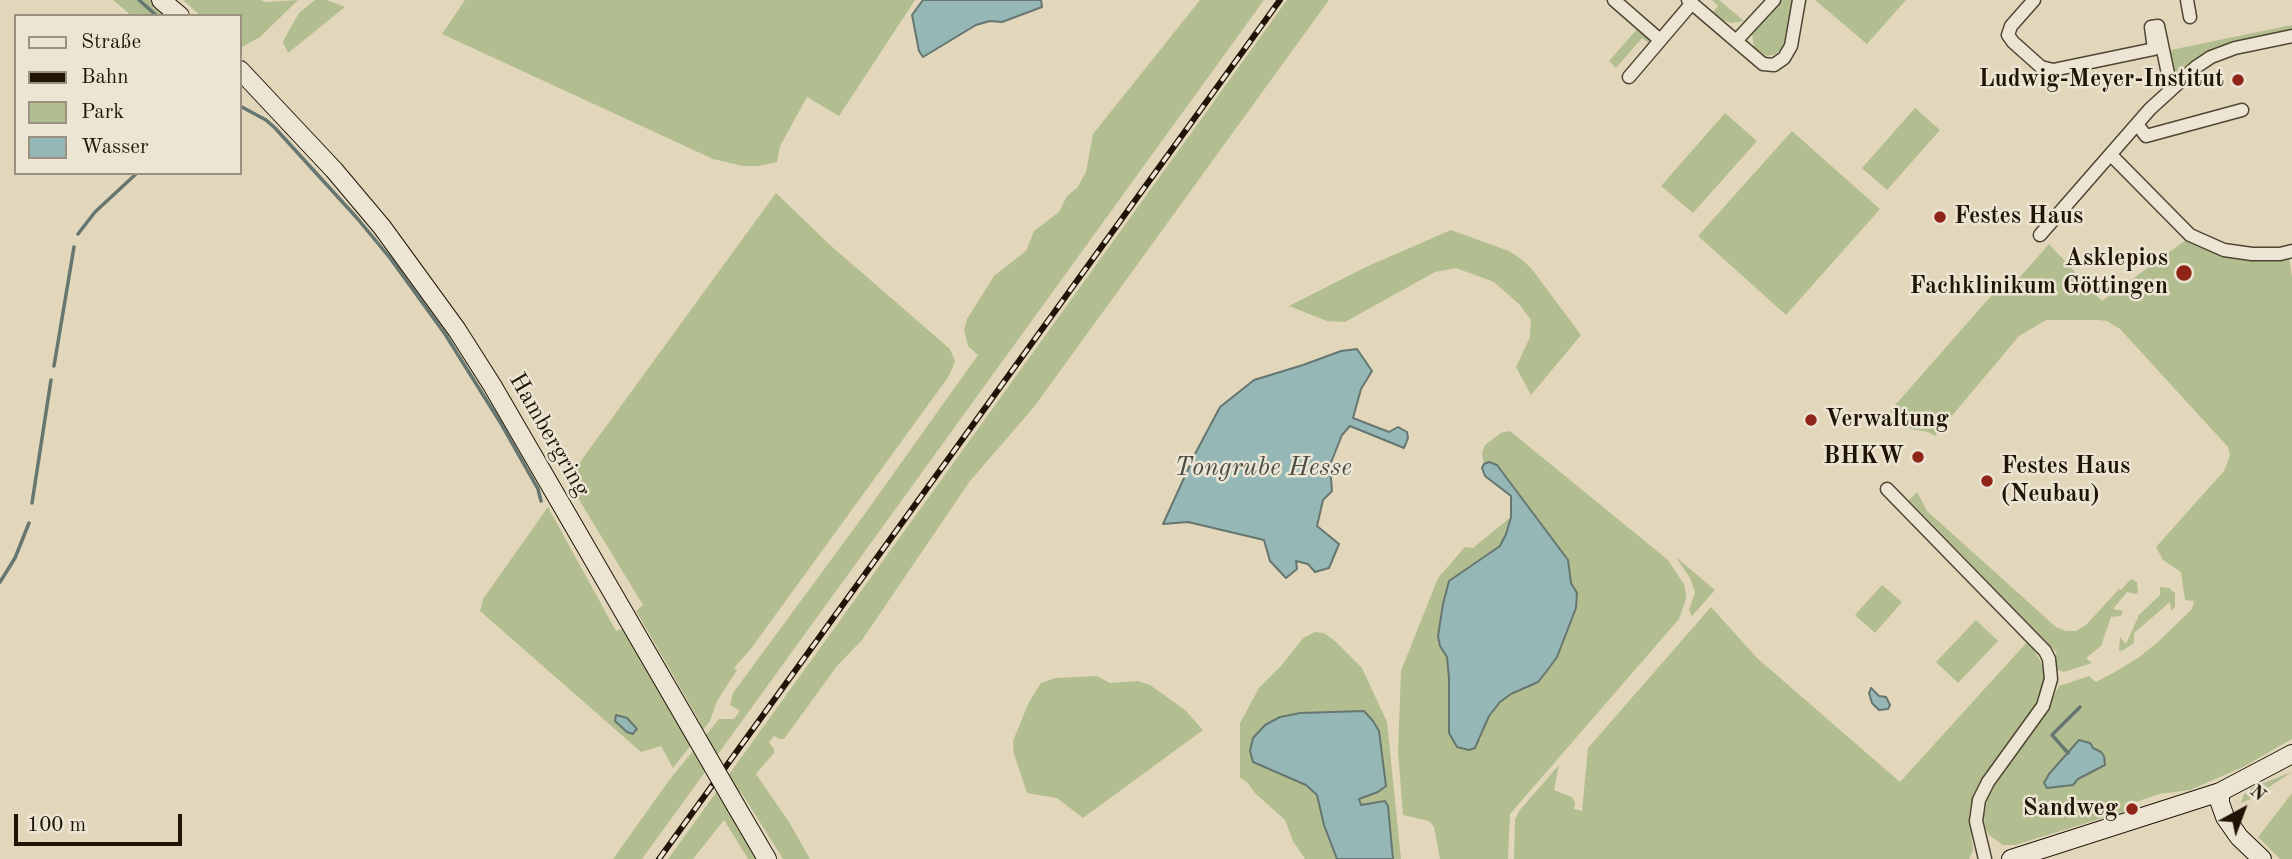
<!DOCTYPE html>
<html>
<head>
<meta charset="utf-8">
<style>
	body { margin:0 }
	#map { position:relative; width:2292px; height:859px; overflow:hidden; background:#e2d7bb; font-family:"Old Standard TT",serif }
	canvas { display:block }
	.legend { position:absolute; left:14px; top:14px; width:228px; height:161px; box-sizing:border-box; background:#ece5d3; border:2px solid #9a9181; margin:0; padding:9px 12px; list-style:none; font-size:21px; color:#201406 }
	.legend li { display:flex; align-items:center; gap:14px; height:35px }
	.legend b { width:35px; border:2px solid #9a9181 }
	.north { position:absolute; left:2208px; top:775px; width:70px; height:70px; -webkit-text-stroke:5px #ece5d3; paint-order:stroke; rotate:41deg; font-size:19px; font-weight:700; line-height:28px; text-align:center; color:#201406 }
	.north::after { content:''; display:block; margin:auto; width:24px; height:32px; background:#201406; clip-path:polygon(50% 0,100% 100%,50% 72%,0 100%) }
	.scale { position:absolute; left:14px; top:814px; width:168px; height:32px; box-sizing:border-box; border:4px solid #201406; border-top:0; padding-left:9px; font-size:21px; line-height:24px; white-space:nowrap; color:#201406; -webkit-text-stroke:5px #ece5d3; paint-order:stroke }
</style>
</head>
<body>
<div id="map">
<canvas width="2292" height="859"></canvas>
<ul class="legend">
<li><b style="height:9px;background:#ece5d3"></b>Straße</li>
<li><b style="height:9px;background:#201406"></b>Bahn</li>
<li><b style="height:19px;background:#b3be90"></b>Park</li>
<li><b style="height:19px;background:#95b8b6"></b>Wasser</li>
</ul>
<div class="north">N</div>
<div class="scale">100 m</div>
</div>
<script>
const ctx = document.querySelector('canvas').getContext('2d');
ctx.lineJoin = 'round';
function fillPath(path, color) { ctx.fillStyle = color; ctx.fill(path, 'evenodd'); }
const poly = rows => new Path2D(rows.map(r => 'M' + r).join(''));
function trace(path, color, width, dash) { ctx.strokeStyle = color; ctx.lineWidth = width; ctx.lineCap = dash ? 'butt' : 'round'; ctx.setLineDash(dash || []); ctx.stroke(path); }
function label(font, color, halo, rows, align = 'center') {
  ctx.font = font + ' "Old Standard TT",serif'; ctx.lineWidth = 5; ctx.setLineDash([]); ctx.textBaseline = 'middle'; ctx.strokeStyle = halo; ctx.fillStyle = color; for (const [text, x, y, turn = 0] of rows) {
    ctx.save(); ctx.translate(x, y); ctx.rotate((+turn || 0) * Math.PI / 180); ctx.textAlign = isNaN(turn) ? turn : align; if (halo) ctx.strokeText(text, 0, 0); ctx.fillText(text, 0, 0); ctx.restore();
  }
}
const green = poly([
	[113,0,151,0,169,16,132,16],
	[183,0,260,0,266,2,298,0,260,37,242,47,240,46,240,16,201,16],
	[315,0,327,0,345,7,288,53,283,42,288,32,299,13],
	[465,0,915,0,839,116,807,97,780,146,777,162,758,166,743,166,713,159,442,34],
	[1200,0,1264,0,642,859,613,859,670,779,719,719,734,719,740,711,730,705,733,693,864,515,978,355,968,346,964,330,967,319,994,276,1026,251,1034,231,1059,212,1067,196,1077,188,1086,172,1093,134],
	[1287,0,1329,0,1034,407,970,481,862,640,837,666,784,739,780,739,774,736,769,743,774,749,774,753,756,774,789,822,810,859,783,859,741,792,727,808,757,859,748,859,724,820,693,859,668,859],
	[1712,0,1719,0,1744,21,1732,23,1721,20,1712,13,1718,6],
	[1781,0,1793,0,1785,45,1776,54,1767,56,1754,48,1752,33],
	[1815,0,1906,0,1867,44],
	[2292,25,2292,30,2226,44,2208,53,2177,76,2173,77,2166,51],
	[1638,28,1653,41,1650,44,1642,38,1616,68,1609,61],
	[1915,108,1940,130,1887,190,1862,168],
	[1725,113,1757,141,1693,213,1661,186],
	[1792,131,1880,209,1786,315,1698,236],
	[776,193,830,245,950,349,955,361,949,376,750,650,734,668,737,670,717,701,710,721,673,768,661,746,641,752,480,611,483,599,548,507,616,631,625,628,687,737,700,722,636,611,643,605,567,480],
	[1451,230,1509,251,1521,259,1531,268,1581,335,1531,395,1516,367,1530,337,1531,320,1519,304,1494,282,1456,268,1435,272,1345,322,1327,321,1289,306,1366,267],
	[2186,240,2220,253,2289,257,2292,277,2292,739,2243,767,2190,790,2159,794,2127,805,2129,810,2015,845,2003,845,1989,835,1985,827,1984,815,1988,797,1997,779,2047,709,2059,686,2089,676,2096,682,2113,673,2138,658,2158,642,2192,609,2194,601,2185,600,2181,572,2163,560,2156,547,2224,471,2230,456,2228,447,2120,329,2107,321,2099,320,2046,320,2019,336,1935,436,1928,432,1911,429,1890,411,2005,280,2012,286,2049,244,2102,301],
	[1510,431,1668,560,1685,586,1686,599,1679,619,1510,814,1508,859,1440,859,1434,827,1429,821,1403,815,1398,751,1401,671,1438,578,1465,547,1473,548,1511,517,1500,546,1449,581,1440,646,1447,657,1449,678,1449,733,1480,740,1489,716,1500,702,1511,694,1538,682,1546,672,1557,657,1576,608,1577,593,1571,583,1568,560,1498,465,1489,462,1484,464,1482,453,1485,445,1501,433],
	[1917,492,1927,511,2056,627,2066,631,2076,631,2086,625,2119,589,2121,590,2131,579,2137,582,2138,592,2136,594,2127,592,2113,609,2123,611,2121,616,2111,617,2101,646,2086,658,2092,663,2064,672,2058,670,2053,658,2057,653,1909,500],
	[1676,557,1715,590,1692,616,1689,610,1695,592,1690,578],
	[1882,585,1902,602,1875,633,1855,615],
	[2160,587,2169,588,2175,593,2175,607,2171,611,2170,602,2134,633,2134,643,2122,651,2119,650,2120,637,2126,644,2139,615,2160,595],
	[1711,607,1757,658,1900,782,2028,641,2041,662,2045,680,2038,703,1974,793,1969,813,1973,850,1969,859,1514,859,1515,820,1519,811,1559,765,1554,790,1572,797,1575,803,1574,809,1582,811,1588,748],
	[1976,620,1998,641,1958,683,1936,662],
	[1315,632,1324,633,1335,641,1362,668,1387,722,1401,859,1393,859,1388,806,1367,803,1361,805,1359,798,1378,792,1386,786,1379,731,1364,712,1300,713,1280,717,1253,762,1306,785,1318,795,1324,825,1337,859,1305,859,1293,841,1285,820,1255,793,1247,782,1240,778,1240,723,1259,688,1281,666,1303,638],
	[1097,676,1110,683,1138,681,1150,685,1185,710,1203,730,1083,818,1057,798,1027,793,1014,754,1013,741,1029,702,1041,683,1055,678],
	[2292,772,2251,799,2241,803,2244,794,2253,787],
	[2292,793,2292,859,2280,859,2258,837]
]);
const water = poly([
	[923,0,1041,0,1042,7,1002,22,990,21,976,25,923,57,919,51,912,15,923,0],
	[1357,349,1372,371,1361,389,1353,418,1389,432,1398,427,1407,432,1408,438,1404,448,1350,426,1342,435,1330,465,1332,491,1323,500,1317,526,1339,544,1329,568,1315,572,1308,564,1296,561,1297,569,1286,578,1270,561,1264,540,1188,522,1163,524,1195,454,1220,407,1254,380,1303,365,1341,351,1357,349],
	[1489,462,1497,465,1568,560,1571,583,1577,593,1576,608,1557,657,1546,672,1538,682,1511,694,1500,702,1489,716,1475,748,1469,750,1457,747,1449,733,1449,678,1447,657,1440,646,1438,636,1443,604,1449,581,1500,546,1506,534,1511,517,1511,496,1485,476,1482,468,1484,464,1489,462],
	[1871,688,1879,696,1886,697,1890,705,1888,709,1879,710,1872,703,1869,693,1871,688],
	[1364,711,1373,721,1379,731,1386,786,1378,792,1359,799,1361,805,1385,801,1388,806,1393,859,1337,859,1324,825,1317,795,1306,785,1253,762,1250,751,1253,738,1265,725,1280,717,1300,713,1364,711],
	[616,715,627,718,637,729,635,731,633,734,627,732,615,721,616,715],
	[2079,740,2090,743,2093,748,2101,752,2104,756,2105,765,2078,779,2073,785,2047,788,2044,783,2049,774,2079,740]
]);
const stream = poly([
	[139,0,157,16],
	[240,106,266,120,275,128,357,218,390,258,445,334,500,422,538,489,541,501],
	[78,234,95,212,137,173],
	[54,366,74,247],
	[32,503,51,380],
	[0,582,15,558,29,523],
	[2068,753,2052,735,2080,707]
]);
const street = poly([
	[1614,0,1660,40],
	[1688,0,1736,41],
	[1774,0,1736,41,1763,64,1774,65,1784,58,1791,46,1799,0],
	[2034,0,2011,26,2008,35,2013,42,2041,67,2053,70,2154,49,2151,27,2158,26,2171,88],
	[2187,0,2190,17],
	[1629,77,1692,3],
	[2137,124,2146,136,2242,110],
	[2111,155,2190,235,2224,250,2252,254,2280,254,2292,251],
	[2040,235,2150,109,2196,67,2211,57,2235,48,2292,36],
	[1887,489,2045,651,2049,659,2051,679,2043,706,1988,782,1979,800,1976,821,1985,859]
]);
const secondary = poly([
	[161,0,180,16],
	[240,70,334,170,382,227,457,330,492,385,688,723],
	[2220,792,2220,803,2225,817,2239,837,2262,859],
	[736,806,767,859],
	[2011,859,2220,792,2292,754]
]);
const rail = poly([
	[659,859,1280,0]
]);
const secondaryBridge = poly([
	[688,723,736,806]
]);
const markers = [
	[2238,80,7,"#8f2418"],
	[1940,217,7,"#8f2418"],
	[2184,273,9,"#8f2418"],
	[1811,420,7,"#8f2418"],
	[1918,457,7,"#8f2418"],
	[1987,481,7,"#8f2418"],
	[2132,809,7,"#8f2418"]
];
const poiNames = [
	["Ludwig-Meyer-Institut",2224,80],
	["Festes Haus",1954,217,"left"],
	["Asklepios",2168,259],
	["Fachklinikum Göttingen",2168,287],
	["Verwaltung",1825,420,"left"],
	["BHKW",1904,457],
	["Festes Haus",2001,467,"left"],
	["(Neubau)",2001,495,"left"],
	["Sandweg",2118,809]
];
const streetNames = [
	["Hambergring",549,435,60]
];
const waterNames = [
	["Tongrube Hesse",1263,468]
];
fillPath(green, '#b3be90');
fillPath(water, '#95b8b6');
trace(water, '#667670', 2);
trace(stream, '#667670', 3.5);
trace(street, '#504533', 15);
trace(secondary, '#201406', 20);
trace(street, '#ece5d3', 12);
trace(secondary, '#ece5d3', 18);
trace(rail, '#201406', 6);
trace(rail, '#ece5d3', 3.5, [10]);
trace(secondaryBridge, '#201406', 20, []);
trace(secondaryBridge, '#ece5d3', 18);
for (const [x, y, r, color] of markers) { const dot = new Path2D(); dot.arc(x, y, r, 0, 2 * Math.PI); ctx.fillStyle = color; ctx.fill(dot); trace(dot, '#ece5d3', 2.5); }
label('bold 24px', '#201406', '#ece5d3', poiNames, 'right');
label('24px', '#201406', '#ece5d3', streetNames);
label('italic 26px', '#494d44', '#ece5d3', waterNames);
</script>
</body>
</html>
